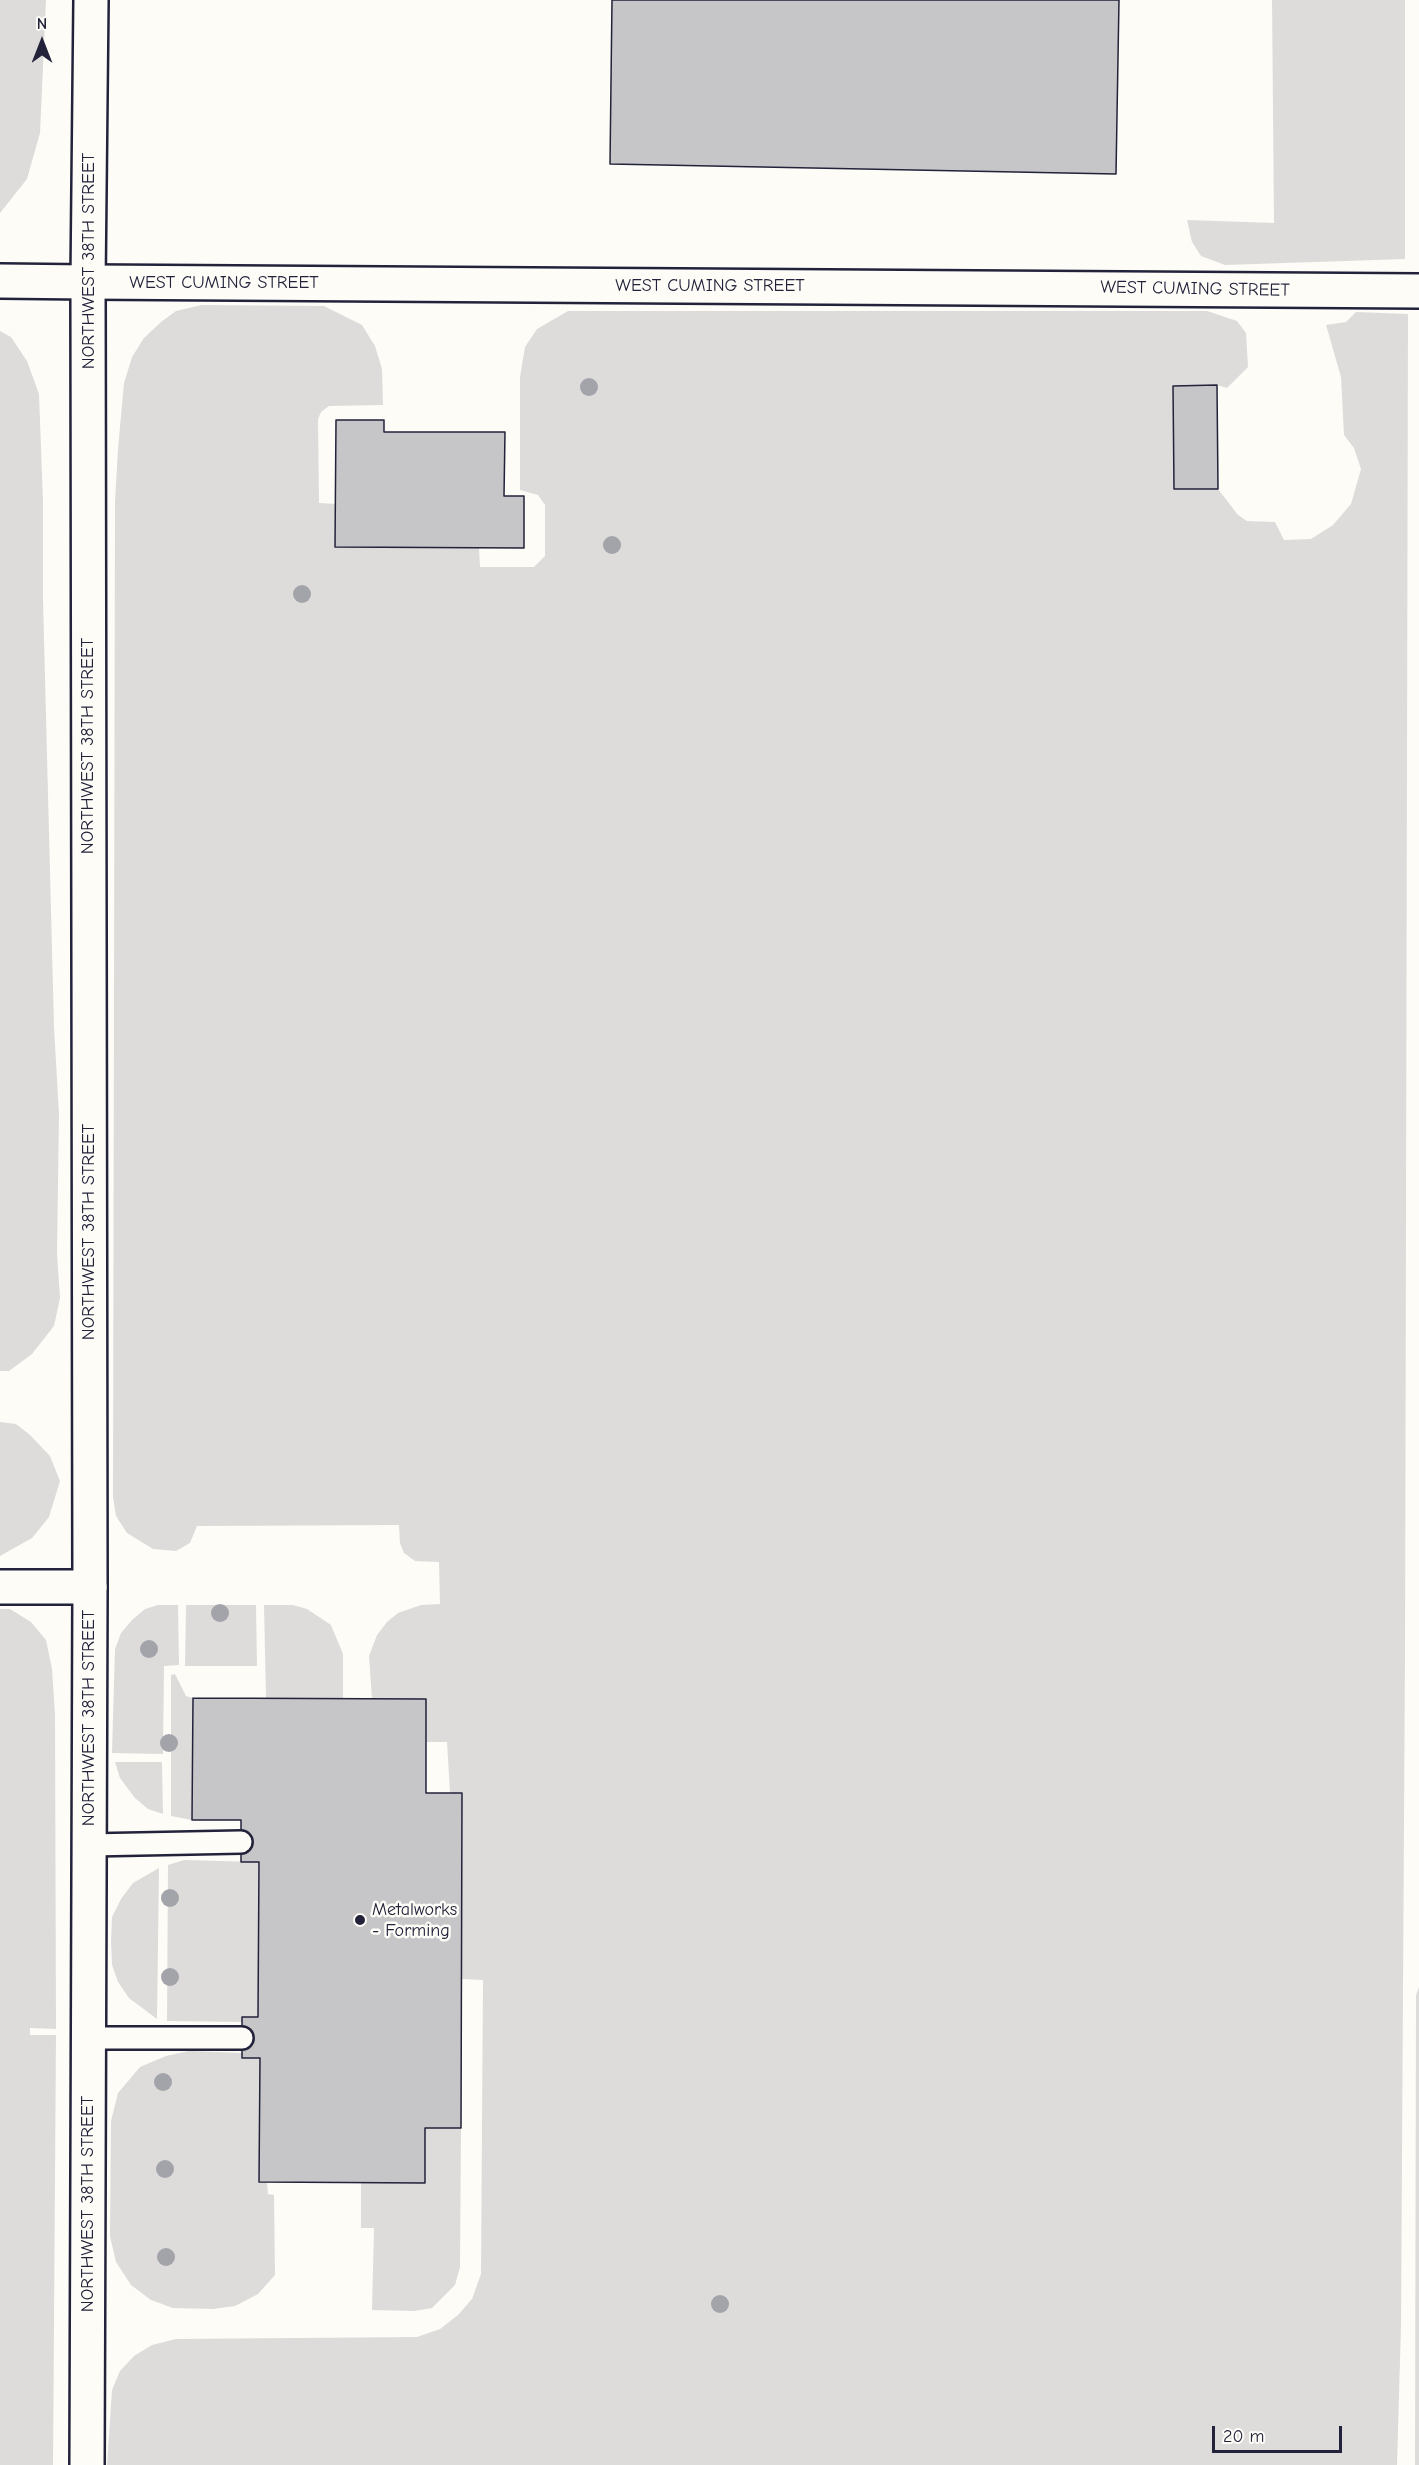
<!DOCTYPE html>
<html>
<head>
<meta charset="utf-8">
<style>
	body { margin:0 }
	#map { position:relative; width:1419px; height:2465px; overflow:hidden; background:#fdfcf7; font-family:"Comic Neue",sans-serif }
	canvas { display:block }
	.north { position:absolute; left:12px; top:12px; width:60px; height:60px; -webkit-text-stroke:4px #fdfcf7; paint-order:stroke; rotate:0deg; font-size:16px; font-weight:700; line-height:24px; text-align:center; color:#22223b }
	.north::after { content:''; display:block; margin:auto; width:21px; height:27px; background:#22223b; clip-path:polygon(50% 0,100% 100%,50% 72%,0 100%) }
	.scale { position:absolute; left:1212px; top:2426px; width:130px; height:27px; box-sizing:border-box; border:3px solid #22223b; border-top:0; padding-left:8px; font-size:18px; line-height:21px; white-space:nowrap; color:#22223b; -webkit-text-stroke:4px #fdfcf7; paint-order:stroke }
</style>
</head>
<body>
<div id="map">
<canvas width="1419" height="2465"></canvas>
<div class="north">N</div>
<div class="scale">20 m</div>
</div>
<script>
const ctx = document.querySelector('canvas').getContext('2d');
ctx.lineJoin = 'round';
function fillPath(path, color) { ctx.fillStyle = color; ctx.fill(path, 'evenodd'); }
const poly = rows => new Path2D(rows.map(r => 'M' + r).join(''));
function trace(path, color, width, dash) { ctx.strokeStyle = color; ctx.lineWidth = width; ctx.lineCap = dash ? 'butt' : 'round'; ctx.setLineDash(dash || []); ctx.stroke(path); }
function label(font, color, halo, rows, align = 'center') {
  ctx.font = font + ' "Comic Neue",sans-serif'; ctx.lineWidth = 5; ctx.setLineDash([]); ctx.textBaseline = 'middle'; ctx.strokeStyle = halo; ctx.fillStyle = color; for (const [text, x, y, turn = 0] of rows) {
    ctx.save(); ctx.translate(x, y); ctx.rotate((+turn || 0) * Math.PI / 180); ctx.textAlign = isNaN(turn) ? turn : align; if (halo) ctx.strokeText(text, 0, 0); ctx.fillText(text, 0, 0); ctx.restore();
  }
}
const green = poly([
	[0,0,46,0,40,133,27,179,0,213],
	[1272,0,1405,0,1405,259,1225,265,1201,256,1192,242,1187,220,1274,223],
	[202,305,324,306,362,325,375,346,382,369,383,405,329,406,321,412,318,419,319,503,336,504,479,548,480,567,534,567,545,556,545,505,538,495,520,490,520,377,525,347,537,329,568,311,1207,311,1237,321,1246,333,1248,367,1227,388,1217,385,1173,386,1174,489,1218,489,1238,515,1247,521,1275,522,1284,540,1311,539,1333,525,1351,504,1361,469,1354,448,1344,435,1341,377,1326,325,1346,322,1356,312,1408,314,1405,1654,1401,2326,1397,2465,107,2465,112,2390,120,2371,134,2356,152,2345,176,2339,417,2337,440,2329,458,2315,472,2299,481,2274,483,1980,461,1979,447,1742,426,1742,372,1699,369,1656,377,1635,387,1622,398,1613,421,1605,440,1604,439,1562,415,1561,404,1553,400,1543,399,1525,197,1526,190,1543,176,1551,153,1549,127,1533,116,1516,113,1497,115,502,118,449,124,383,132,357,144,338,161,322,176,311],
	[0,331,11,337,27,361,39,394,43,502,43,600,54,1027,59,1114,57,1253,60,1298,54,1326,32,1354,9,1371,0,1371],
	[0,1422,16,1424,30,1435,50,1456,60,1481,49,1517,32,1538,0,1556],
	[158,1605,178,1605,179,1665,164,1666,163,1754,112,1753,115,1649,121,1633,132,1620,145,1609],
	[186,1605,256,1605,257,1666,185,1666],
	[264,1605,293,1605,307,1609,331,1625,343,1654,343,1699,266,1698],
	[0,1609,10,1609,31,1622,46,1640,52,1669,55,1714,56,2029,30,2028,30,2035,56,2035,53,2465,0,2465],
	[175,1674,186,1696,193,1698,192,1820,171,1816,171,1675],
	[115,1762,162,1762,163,1814,148,1809,135,1798,120,1778],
	[184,1860,259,1862,258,2017,242,2017,242,2022,167,2021,168,1865],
	[159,1868,157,2019,129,1998,118,1982,112,1965,111,1942,112,1917,121,1899,133,1883],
	[1419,1987,1419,2465,1415,2465,1416,1995],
	[189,2051,242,2053,260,2058,259,2182,267,2182,268,2194,274,2195,275,2275,258,2294,235,2306,213,2309,173,2308,151,2300,131,2285,116,2262,110,2236,111,2121,118,2093,140,2067,166,2056],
	[425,2128,461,2128,460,2267,455,2285,432,2308,414,2311,372,2310,374,2228,361,2228,361,2183,424,2183]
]);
const building = poly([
	[612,0,1119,0,1116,174,610,164,612,0],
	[1217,385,1218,489,1174,489,1173,386,1217,385],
	[336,420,384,420,384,432,505,432,504,496,524,496,524,548,335,547,336,420],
	[193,1698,426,1699,426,1793,462,1793,461,2128,425,2128,425,2183,259,2182,260,2058,242,2058,242,2017,258,2017,259,1862,241,1862,241,1820,192,1820,193,1698]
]);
const service = poly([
	[89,1845,241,1842],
	[88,2038,242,2038]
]);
const minor = poly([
	[88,282,1419,291],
	[0,1587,90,1587]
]);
const tertiary = poly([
	[0,281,88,282]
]);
const secondary = poly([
	[87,2465,90,1587,88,282,91,0]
]);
const trees = [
	[589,387],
	[612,545],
	[302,594],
	[220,1613],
	[149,1649],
	[169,1743],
	[170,1898],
	[170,1977],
	[163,2082],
	[165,2169],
	[166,2257],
	[720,2304]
];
const markers = [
	[360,1920,6,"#22223b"]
];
const streetNames = [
	["NORTHWEST 38TH STREET",89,261,-90],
	["WEST CUMING STREET",224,283],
	["WEST CUMING STREET",710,286],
	["WEST CUMING STREET",1195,289,1],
	["NORTHWEST 38TH STREET",88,746,-90],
	["NORTHWEST 38TH STREET",89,1232,-90],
	["NORTHWEST 38TH STREET",89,1718,-90],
	["NORTHWEST 38TH STREET",88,2204,-90]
];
const poiNames = [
	["Metalworks",372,1910],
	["- Forming",372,1931]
];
fillPath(green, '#dddcdb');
fillPath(building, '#c6c6c8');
trace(building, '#22223b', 1.5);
trace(service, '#22223b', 26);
trace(minor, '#22223b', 38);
trace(tertiary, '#22223b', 38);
trace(secondary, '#22223b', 38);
trace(service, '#fdfcf7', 21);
trace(minor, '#fdfcf7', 33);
trace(tertiary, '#fdfcf7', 33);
trace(secondary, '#fdfcf7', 33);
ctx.fillStyle = '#a3a3aa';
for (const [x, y] of trees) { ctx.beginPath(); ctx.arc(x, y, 9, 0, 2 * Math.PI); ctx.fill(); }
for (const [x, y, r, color] of markers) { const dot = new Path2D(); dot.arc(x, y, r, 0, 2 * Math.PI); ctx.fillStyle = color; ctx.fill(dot); trace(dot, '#fdfcf7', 2); }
label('18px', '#22223b', '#fdfcf7', streetNames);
label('18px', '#22223b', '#fdfcf7', poiNames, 'left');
</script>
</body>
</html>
